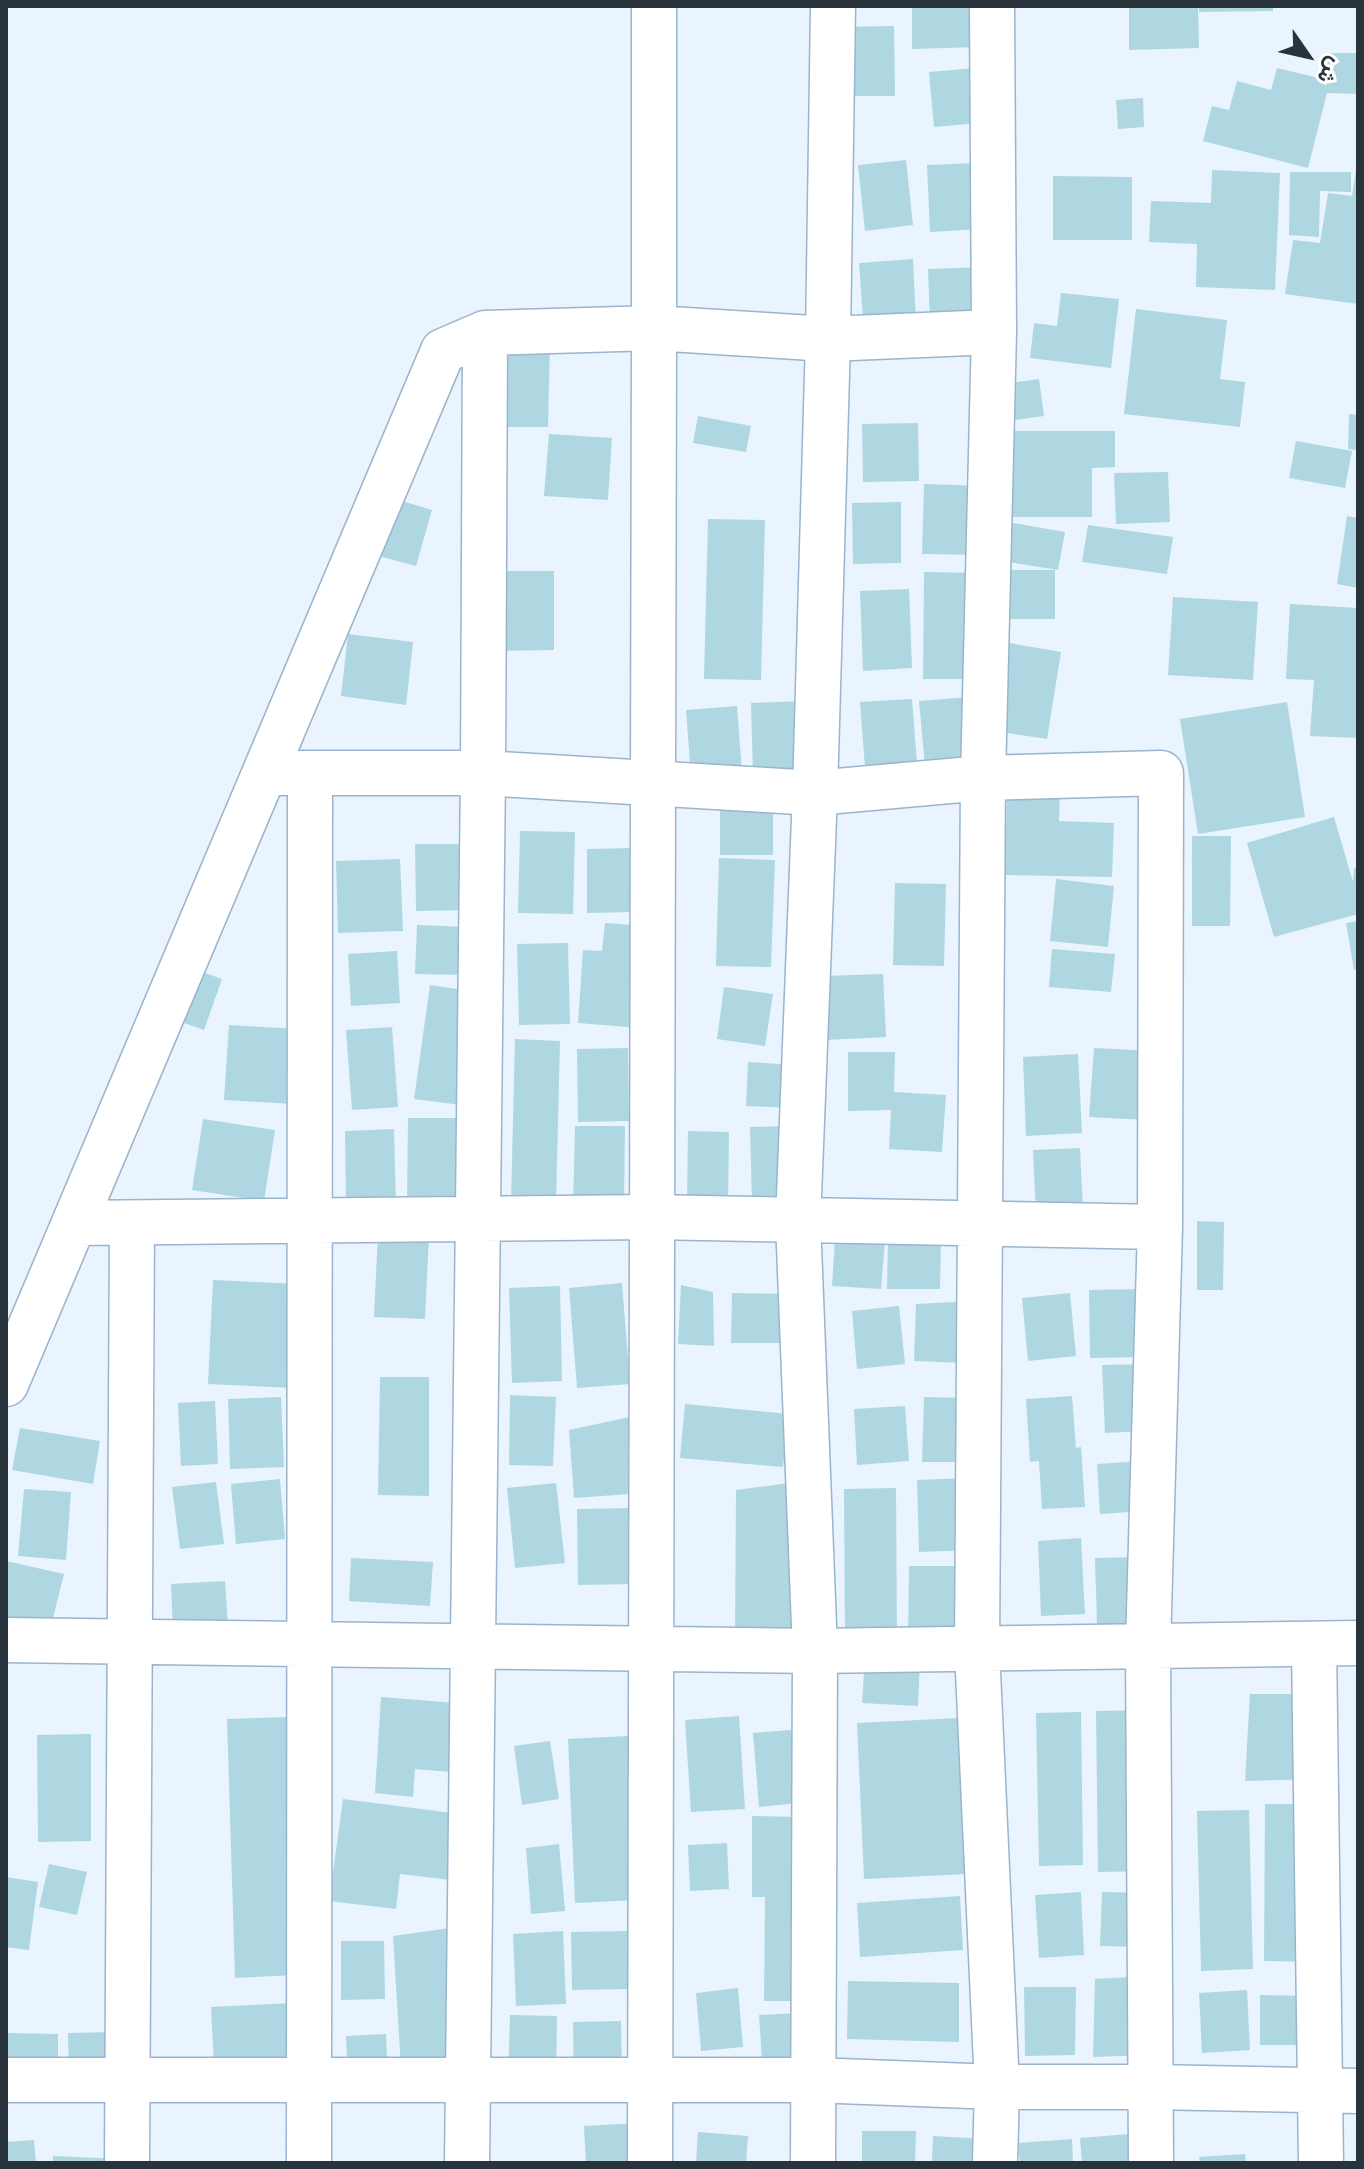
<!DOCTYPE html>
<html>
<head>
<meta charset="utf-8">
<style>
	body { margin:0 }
	#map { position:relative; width:1364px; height:2169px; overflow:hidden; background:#e9f4fe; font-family:Overpass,Vazirmatn,sans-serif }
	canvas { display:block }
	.frame { position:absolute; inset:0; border:8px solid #28333c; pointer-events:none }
	.north { position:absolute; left:1268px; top:16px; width:80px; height:80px; -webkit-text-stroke:6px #fff; paint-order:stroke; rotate:124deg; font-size:22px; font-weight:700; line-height:32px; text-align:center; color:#28333c }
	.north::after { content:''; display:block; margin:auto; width:28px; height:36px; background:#28333c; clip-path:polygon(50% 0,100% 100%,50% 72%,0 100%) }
</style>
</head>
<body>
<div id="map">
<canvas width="1364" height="2169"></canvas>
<div class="frame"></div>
<div class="north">ش</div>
</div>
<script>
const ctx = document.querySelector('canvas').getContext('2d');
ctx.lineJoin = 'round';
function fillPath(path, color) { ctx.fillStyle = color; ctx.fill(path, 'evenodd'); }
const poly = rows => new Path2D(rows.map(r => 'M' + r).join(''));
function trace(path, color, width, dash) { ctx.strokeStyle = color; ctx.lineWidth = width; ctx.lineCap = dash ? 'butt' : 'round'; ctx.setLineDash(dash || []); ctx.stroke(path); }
const building = poly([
	[912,6,977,6,978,47,912,49],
	[1129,6,1198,6,1199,48,1129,50],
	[1199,6,1273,6,1273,11,1199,12],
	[894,26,895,96,837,96,836,27],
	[1328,53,1358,53,1358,94,1327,93,1308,168,1203,141,1212,106,1229,110,1237,81,1271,90,1277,68,1327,80],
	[976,68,980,123,934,127,929,72],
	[1143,98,1144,127,1118,129,1116,100],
	[906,160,913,225,865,231,858,165],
	[977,163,980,229,930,232,927,165],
	[1356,169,1358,304,1285,294,1293,240,1320,243,1328,193,1352,196],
	[1212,170,1280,173,1275,290,1196,287,1197,244,1149,242,1151,201,1211,203],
	[1290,172,1351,172,1351,192,1320,191,1319,237,1289,235],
	[1053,176,1132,177,1132,240,1053,240],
	[913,259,916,324,864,333,859,263],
	[982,267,985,320,930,322,928,269],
	[1061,293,1119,299,1111,368,1030,358,1034,323,1057,326],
	[1136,309,1227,320,1220,379,1245,382,1240,427,1124,414],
	[495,341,550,342,548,427,494,427],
	[1039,379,1044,416,1008,421,1003,384],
	[1349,414,1358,415,1358,450,1348,449],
	[698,416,751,426,746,452,693,443],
	[918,423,919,481,863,482,862,424],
	[1008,431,1115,431,1115,467,1092,468,1092,517,1008,517],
	[549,434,612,438,608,500,544,496],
	[1296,441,1352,451,1345,488,1289,478],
	[1168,472,1170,522,1116,524,1114,473],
	[924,484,987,486,985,555,922,554],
	[385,496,432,510,416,566,368,553],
	[901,502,901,563,853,564,852,503],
	[1347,516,1358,518,1358,588,1337,584],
	[708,519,765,520,761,680,704,679],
	[1002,521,1065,532,1058,570,996,560],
	[1088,525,1173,537,1167,574,1082,562],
	[1005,570,1055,570,1055,619,1005,619],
	[490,571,554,571,554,650,489,651],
	[924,572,979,573,978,679,923,679],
	[909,589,912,668,863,671,860,591],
	[1173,597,1258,602,1253,680,1168,675],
	[1290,604,1358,608,1358,738,1310,736,1314,680,1286,679],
	[348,634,413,642,406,705,341,696],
	[1009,643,1061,652,1047,739,994,731],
	[970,697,976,763,925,767,919,701],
	[912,699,917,764,865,768,860,702],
	[804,701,807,772,753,774,751,703],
	[1287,702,1305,817,1198,834,1180,719],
	[737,706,742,772,691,776,686,710],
	[1007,791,1060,793,1059,821,1114,823,1112,877,1005,875],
	[720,799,773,799,773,855,720,855],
	[1334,817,1353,882,1354,868,1358,868,1358,914,1274,937,1247,843],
	[520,831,575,832,573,914,518,913],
	[1192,836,1231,836,1230,926,1192,926],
	[415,844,467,844,468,910,416,911],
	[634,848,634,912,587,913,587,849],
	[719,858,775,860,771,967,716,966],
	[400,859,403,931,338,933,336,861],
	[1056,879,1114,886,1108,947,1050,941],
	[895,883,946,884,944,966,893,965],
	[1358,921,1358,969,1354,970,1346,923],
	[605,923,647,926,640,1028,578,1023,583,950,602,951],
	[417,925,469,927,468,975,415,974],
	[568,943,570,1024,519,1025,517,944],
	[1052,949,1115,954,1111,992,1049,987],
	[397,951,400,1003,351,1006,348,954],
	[194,969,222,979,204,1030,176,1020],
	[883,974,886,1037,826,1040,823,976],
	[430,985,477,992,461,1105,414,1099],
	[724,987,773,994,765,1046,717,1039],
	[229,1025,298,1029,293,1104,224,1100],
	[392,1027,398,1107,352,1110,346,1030],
	[515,1039,560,1041,556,1202,511,1202],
	[628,1048,629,1121,578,1122,577,1049],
	[1094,1048,1152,1051,1148,1120,1089,1117],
	[848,1052,895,1052,894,1092,946,1095,942,1152,889,1149,891,1110,848,1111],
	[1078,1054,1082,1133,1026,1136,1023,1057],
	[748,1062,796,1065,793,1108,746,1106],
	[408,1118,464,1118,464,1208,407,1207],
	[203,1119,275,1130,264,1201,192,1190],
	[575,1126,625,1126,624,1209,573,1208],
	[794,1126,796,1200,752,1201,750,1127],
	[394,1129,396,1202,346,1203,345,1131],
	[688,1131,729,1132,728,1204,687,1204],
	[1080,1148,1083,1210,1036,1214,1033,1150],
	[1197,1221,1224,1222,1223,1290,1197,1290],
	[378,1233,429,1235,425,1319,374,1317],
	[888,1237,941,1237,940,1289,887,1289],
	[835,1239,885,1242,881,1289,832,1286],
	[213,1280,298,1284,293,1388,208,1384],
	[622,1283,630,1384,577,1388,569,1288],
	[681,1285,713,1292,714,1346,678,1344],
	[560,1286,562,1381,512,1383,509,1288],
	[1142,1289,1143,1357,1090,1358,1089,1290],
	[732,1293,791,1294,790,1343,731,1343],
	[1070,1293,1076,1356,1028,1361,1022,1298],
	[972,1301,965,1363,914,1361,916,1304],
	[899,1306,905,1364,857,1369,852,1311],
	[1145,1364,1146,1431,1105,1433,1102,1365],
	[380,1377,429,1377,429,1496,378,1495],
	[510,1395,556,1397,553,1466,509,1465],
	[1072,1396,1076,1448,1081,1447,1085,1507,1042,1509,1039,1461,1030,1462,1026,1399],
	[281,1397,284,1467,230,1469,228,1399],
	[924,1397,971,1398,969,1462,922,1462],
	[215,1401,218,1464,181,1466,178,1403],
	[685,1404,789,1414,783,1467,680,1458],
	[905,1406,909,1461,857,1465,854,1409],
	[630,1417,630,1494,574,1498,569,1430],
	[20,1428,100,1441,93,1484,12,1470],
	[1142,1461,1145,1511,1100,1514,1097,1464],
	[969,1478,971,1550,919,1552,917,1480],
	[280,1479,285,1539,236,1544,231,1484],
	[216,1482,224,1544,180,1549,172,1487],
	[797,1482,795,1639,735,1641,736,1490],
	[556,1483,565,1563,515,1568,507,1488],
	[896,1488,897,1644,845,1644,844,1489],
	[24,1489,71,1492,66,1560,18,1556],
	[635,1508,637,1584,578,1585,577,1509],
	[1081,1538,1085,1614,1041,1616,1038,1541],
	[1142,1557,1144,1624,1097,1625,1095,1558],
	[351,1558,433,1562,430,1606,349,1601],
	[6,1561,64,1574,48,1638,6,1628],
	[909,1566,965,1566,964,1646,908,1646],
	[225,1581,228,1626,173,1629,171,1584],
	[865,1658,920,1661,918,1706,862,1703],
	[1250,1694,1317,1694,1316,1779,1245,1781],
	[381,1697,468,1704,461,1773,415,1769,413,1797,375,1793],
	[1146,1710,1148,1871,1098,1872,1096,1711],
	[1081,1712,1083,1865,1039,1866,1036,1713],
	[739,1716,745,1809,691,1812,685,1720],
	[287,1717,295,1975,235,1978,227,1719],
	[960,1718,967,1874,864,1879,857,1723],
	[791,1730,798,1803,759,1807,753,1733],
	[91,1734,91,1841,38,1842,37,1735],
	[628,1736,636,1900,575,1903,568,1739],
	[550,1741,559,1799,522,1805,514,1746],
	[343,1799,460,1814,451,1880,400,1874,396,1909,329,1901],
	[1265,1804,1319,1804,1318,1962,1264,1961],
	[1249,1810,1253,1969,1201,1971,1197,1811],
	[752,1816,801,1817,800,2001,764,2001,765,1897,752,1897],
	[727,1843,729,1889,690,1891,688,1845],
	[559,1844,565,1911,531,1914,526,1848],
	[49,1864,87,1872,77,1915,39,1907],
	[6,1877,38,1882,29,1950,6,1947],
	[1081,1892,1084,1955,1039,1958,1035,1895],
	[1102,1892,1147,1893,1144,1947,1100,1946],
	[960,1896,963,1950,860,1957,857,1903],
	[457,1927,462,2081,402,2086,393,1936],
	[563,1931,566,2004,516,2006,513,1934],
	[627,1931,628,1989,572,1990,571,1932],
	[341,1941,384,1941,385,1999,341,2000],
	[1147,1976,1148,2055,1093,2057,1095,1979],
	[848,1981,959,1983,959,2042,847,2039],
	[1024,1987,1076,1987,1075,2055,1025,2056],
	[738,1988,743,2047,701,2051,696,1993],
	[1247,1990,1250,2050,1202,2053,1199,1993],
	[1260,1995,1313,1996,1312,2045,1260,2045],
	[292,2003,295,2061,214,2066,211,2007],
	[799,2013,801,2058,762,2061,759,2015],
	[510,2015,557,2016,556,2083,508,2082],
	[621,2021,622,2080,574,2082,573,2022],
	[112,2032,117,2080,69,2082,68,2033],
	[6,2033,58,2034,58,2085,6,2083],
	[386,2034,388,2080,348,2082,346,2036],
	[637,2123,638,2163,586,2163,584,2126],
	[862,2131,916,2131,915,2163,862,2163],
	[698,2132,748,2136,746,2163,696,2163],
	[1142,2133,1144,2163,1082,2163,1080,2138],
	[933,2136,986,2139,985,2163,932,2163],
	[1072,2139,1073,2163,1020,2163,1018,2143],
	[34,2140,36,2163,6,2163,6,2142],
	[1245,2154,1246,2163,1200,2163,1199,2157],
	[53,2156,121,2159,121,2163,53,2163]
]);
const minor = poly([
	[992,6,994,332,983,778,977,1650,997,2087,995,2163],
	[265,773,483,773,815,793,983,778,1161,773,1160,1227,1148,1647,1151,2163],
	[74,1223,652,1217,1160,1227],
	[6,1384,443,351,485,333,654,328,654,6],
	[6,1640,815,1651,798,1221,815,793,828,339,833,6],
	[1314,1644,1321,2163],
	[6,2080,813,2080,997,2087,1151,2087,1358,2091],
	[127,2163,132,1223],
	[309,2163,310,774],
	[467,2163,483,773,485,333],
	[650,2163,654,328,828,339,994,332],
	[813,2163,815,1651,1358,1643]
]);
fillPath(building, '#aed7e2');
trace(minor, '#9bb4cd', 47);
trace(minor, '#fff', 44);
</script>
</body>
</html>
